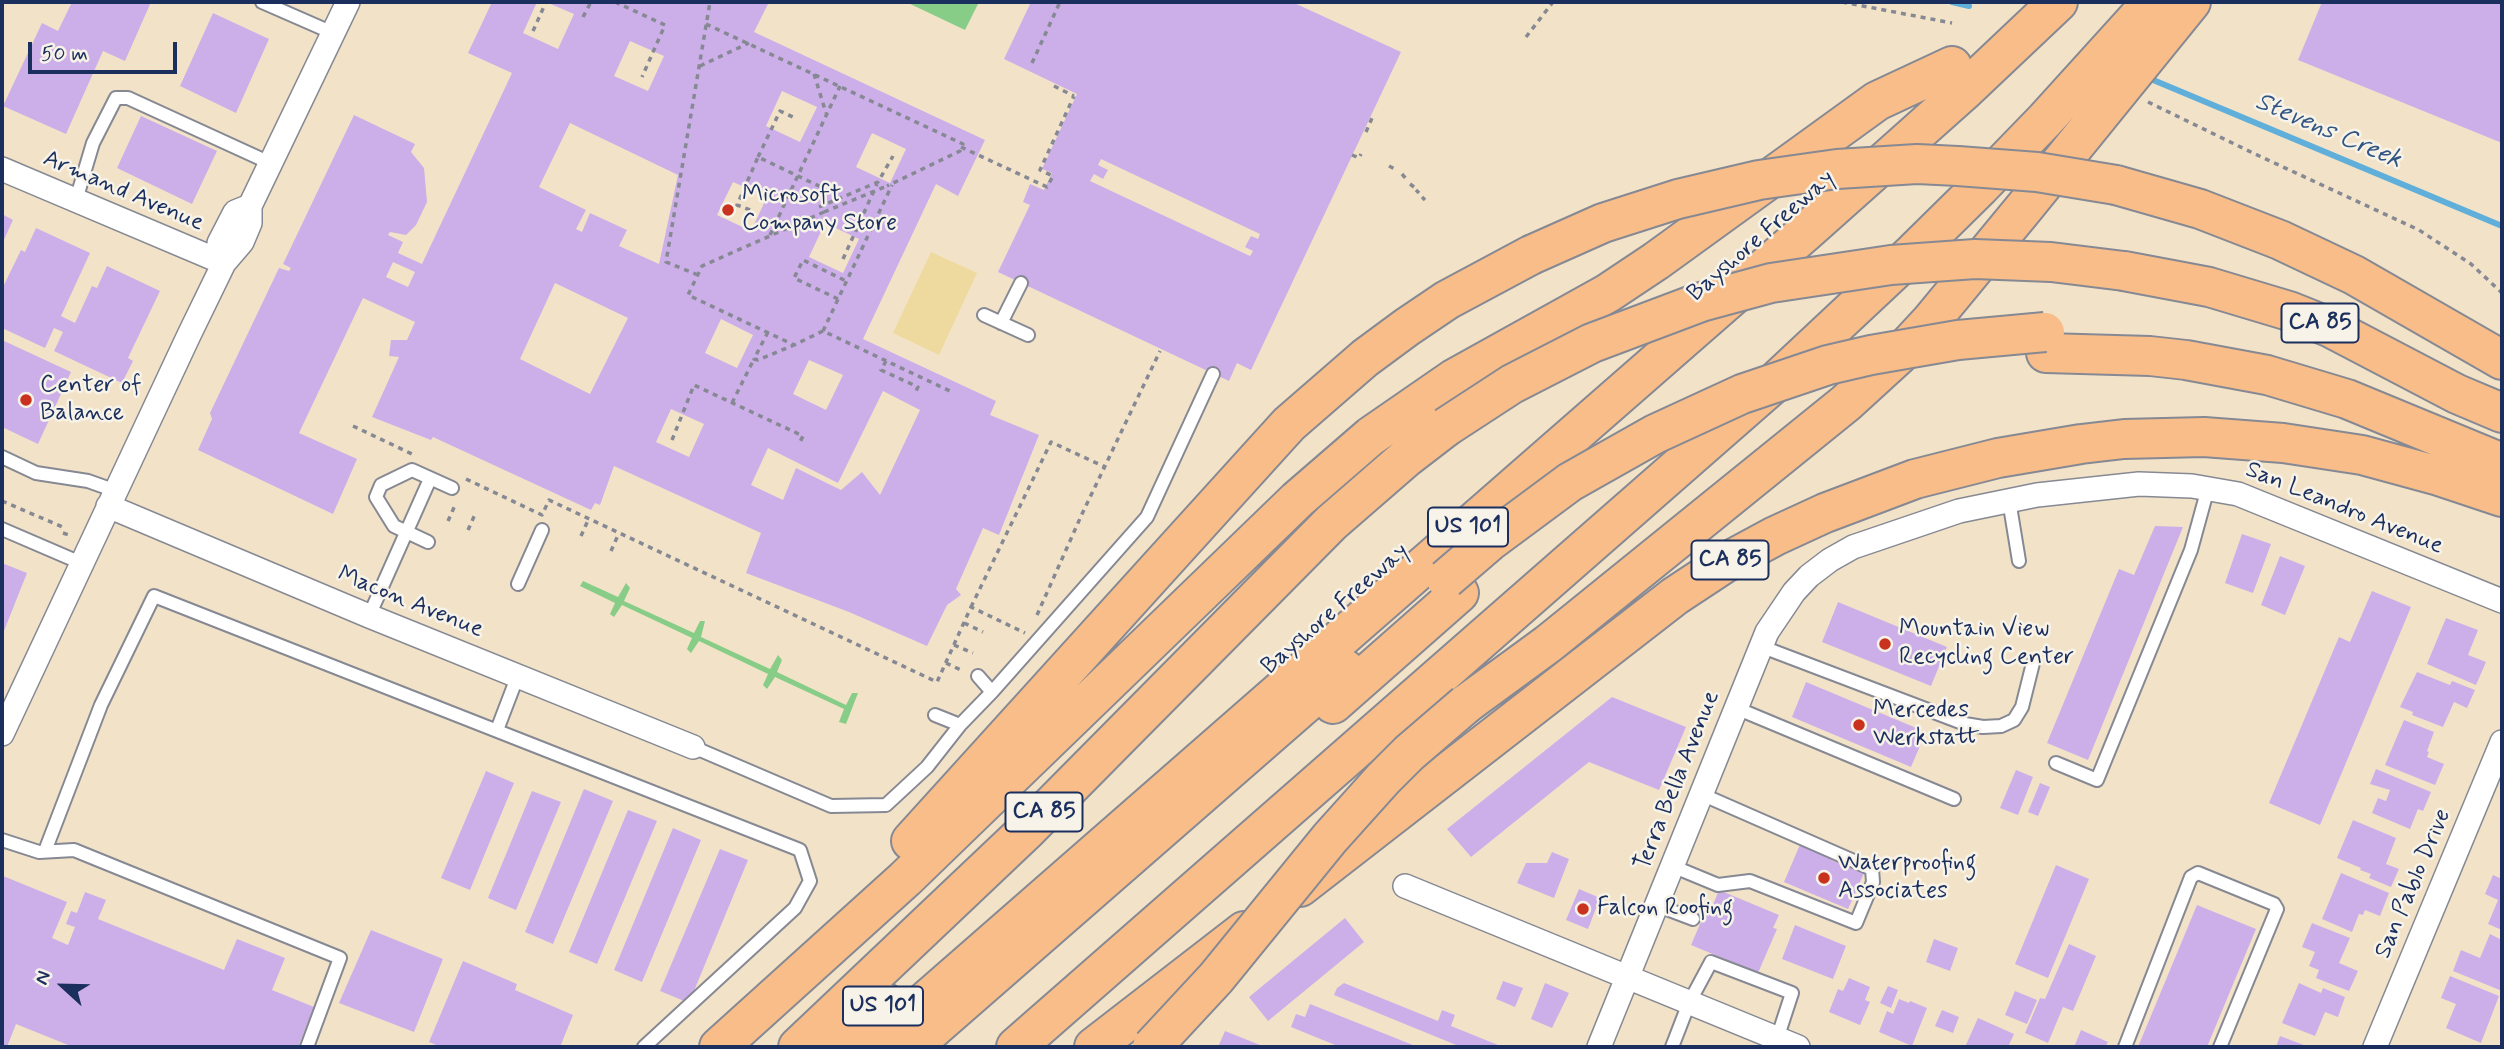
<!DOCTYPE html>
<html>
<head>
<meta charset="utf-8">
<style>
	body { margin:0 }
	#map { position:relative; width:2504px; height:1049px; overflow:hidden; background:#f2e3c8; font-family:Mynerve,sans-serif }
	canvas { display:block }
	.frame { position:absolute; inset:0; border:4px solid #1b2f5e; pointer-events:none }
	.north { position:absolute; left:28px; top:951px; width:70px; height:70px; -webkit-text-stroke:5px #f7f3e8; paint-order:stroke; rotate:292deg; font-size:19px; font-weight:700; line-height:28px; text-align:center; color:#1b2f5e }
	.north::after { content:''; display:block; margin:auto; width:24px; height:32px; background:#1b2f5e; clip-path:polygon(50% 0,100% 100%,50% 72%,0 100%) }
	.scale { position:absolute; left:28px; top:42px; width:149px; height:32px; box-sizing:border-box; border:4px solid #1b2f5e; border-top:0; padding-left:9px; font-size:21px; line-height:24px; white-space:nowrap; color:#1b2f5e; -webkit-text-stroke:5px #f7f3e8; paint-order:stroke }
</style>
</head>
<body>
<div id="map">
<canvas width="2504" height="1049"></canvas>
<div class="frame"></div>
<div class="north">N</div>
<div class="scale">50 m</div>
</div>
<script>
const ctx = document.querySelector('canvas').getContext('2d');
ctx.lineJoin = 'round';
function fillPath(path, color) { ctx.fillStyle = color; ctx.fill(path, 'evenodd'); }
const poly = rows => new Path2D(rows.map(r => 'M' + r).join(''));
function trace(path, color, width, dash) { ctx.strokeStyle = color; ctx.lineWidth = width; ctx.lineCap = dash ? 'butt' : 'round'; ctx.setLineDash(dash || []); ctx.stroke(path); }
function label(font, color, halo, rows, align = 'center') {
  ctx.font = font + ' Mynerve,sans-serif'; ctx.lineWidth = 5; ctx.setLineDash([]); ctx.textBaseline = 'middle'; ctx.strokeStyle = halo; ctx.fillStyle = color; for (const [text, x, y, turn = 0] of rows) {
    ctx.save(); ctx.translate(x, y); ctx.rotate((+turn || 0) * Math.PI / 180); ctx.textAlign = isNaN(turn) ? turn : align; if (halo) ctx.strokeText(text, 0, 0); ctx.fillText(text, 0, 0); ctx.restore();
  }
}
const green = poly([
	[906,2,979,2,965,30],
	[583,581,618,597,626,583,630,588,624,601,694,633,700,621,705,621,701,637,770,669,778,655,782,660,777,672,846,705,852,693,858,693,846,724,839,722,844,709,775,677,767,689,763,685,768,674,699,641,691,653,687,649,692,638,622,605,614,617,610,614,615,603,580,586]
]);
const sand = poly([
	[931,252,977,273,939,355,893,333]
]);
const stream = poly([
	[1952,2,1969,6],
	[2146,77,2502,226]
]);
const building = poly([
	[72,2,151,2,125,61,103,51,66,134,3,106,42,23,58,31],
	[492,2,537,2,523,33,558,49,574,14,546,2,769,2,754,32,985,140,958,196,936,184,863,339,996,401,990,415,1039,435,999,535,983,528,956,589,961,595,947,605,927,646,849,612,746,573,761,533,614,466,600,505,595,503,591,510,433,437,431,440,372,417,399,357,389,356,391,340,407,340,415,322,363,298,299,433,357,459,333,514,198,450,212,419,210,413,279,268,289,271,291,268,283,264,354,115,415,144,411,152,424,168,427,202,416,225,406,235,390,232,388,235,403,242,398,253,422,264,512,73,468,53],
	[630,41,664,56,648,91,614,76],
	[782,91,817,107,800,142,766,126],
	[570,123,678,175,659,264,619,246,627,230,590,213,582,232,576,229,586,210,539,187],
	[872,133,906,149,890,183,856,167],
	[733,182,767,197,751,231,717,215],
	[825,223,859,239,843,273,809,257],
	[393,262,415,272,408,287,386,277],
	[555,283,628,318,590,394,520,359],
	[721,319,753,335,737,368,705,353],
	[809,360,843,375,826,410,793,394],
	[883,391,920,410,880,495,862,472,841,490,796,468,783,500,751,485,768,448,838,483],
	[671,409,704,424,689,457,656,442],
	[1031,2,1292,2,1401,52,1251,370,1237,363,1229,381,998,272,1030,205,1023,202,1030,184,1044,190,1052,173,1042,169,1077,94,1004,59],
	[1101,159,1260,234,1258,239,1251,236,1245,247,1253,251,1250,256,1090,181,1094,174,1103,179,1108,170,1098,165],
	[2322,2,2502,2,2502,143,2298,60],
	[213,13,269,39,236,113,180,86],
	[141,116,217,151,192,204,117,168],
	[2,214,13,220,2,244],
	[36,228,90,253,61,316,75,323,92,286,97,288,107,266,160,291,128,358,133,361,122,383,54,351,63,332,54,328,45,348,2,328,2,289,21,250,25,252],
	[2,340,71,372,38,444,2,427],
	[2155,526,2183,527,2088,760,2047,743,2119,569,2134,575],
	[2242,534,2271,544,2253,593,2225,583],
	[2280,556,2305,566,2285,615,2261,605],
	[2,563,27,573,2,636],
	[2372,591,2411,607,2320,825,2269,803,2339,637,2350,642],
	[1838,602,1947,647,1931,686,1822,642],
	[2446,618,2478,630,2468,655,2486,662,2476,685,2427,664],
	[2417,672,2450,685,2452,681,2475,690,2467,708,2454,702,2443,727,2412,715,2413,712,2400,707],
	[1806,682,1926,732,1911,767,1792,717],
	[1612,697,1686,727,1659,790,1589,762,1471,857,1447,829],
	[2404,720,2434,732,2427,751,2429,752,2427,757,2444,764,2435,785,2385,765],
	[2376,769,2431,792,2423,811,2418,809,2410,829,2372,813,2378,798,2386,801,2390,790,2370,784],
	[2016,770,2033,777,2018,815,2000,808],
	[486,771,514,783,470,890,441,878],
	[2040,783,2050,787,2038,816,2028,812],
	[584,789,613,801,553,944,525,932],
	[532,791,561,802,516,910,488,898],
	[628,810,657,821,597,964,569,952],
	[2353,820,2396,838,2386,864,2399,869,2391,887,2369,878,2371,874,2360,870,2361,868,2337,858],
	[673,828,701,840,642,982,614,970],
	[1802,840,1833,853,1831,860,1864,873,1848,909,1784,882],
	[720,849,748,860,689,1003,660,991],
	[1552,852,1569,859,1554,898,1517,883,1526,863,1547,863],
	[2056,865,2089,879,2048,978,2015,964],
	[2341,873,2389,893,2380,916,2365,910,2363,915,2359,914,2352,932,2322,919],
	[2493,875,2502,879,2502,930,2488,924,2498,900,2485,894],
	[3,876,67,902,52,938,68,945,75,927,66,924,71,911,77,913,85,892,106,900,98,919,224,970,237,939,285,958,272,990,314,1007,298,1047,73,1047,16,1024,7,1047,2,1047],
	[1579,889,1600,898,1588,929,1566,920],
	[1719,890,1779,915,1773,928,1777,929,1758,973,1691,945,1709,903,1713,905],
	[2197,905,2256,929,2207,1047,2138,1047],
	[1345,918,1364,942,1268,1021,1249,997],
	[2312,923,2350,938,2339,963,2358,971,2349,991,2316,978,2319,970,2309,966,2315,952,2302,947],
	[1795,925,1846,946,1833,979,1782,959],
	[371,930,443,959,414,1032,339,1003],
	[2490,934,2502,940,2502,991,2453,971,2461,950,2480,958],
	[1934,939,1958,948,1950,971,1926,962],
	[2069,944,2096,956,2073,1011,2063,1007,2048,1043,2025,1033,2040,998,2045,999],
	[463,961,517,984,515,990,573,1015,560,1047,441,1047,429,1042],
	[2450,976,2499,996,2481,1043,2446,1028,2456,1004,2441,998],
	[1849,978,1870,987,1865,1000,1870,1002,1860,1025,1829,1012,1838,989,1843,991],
	[1503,981,1523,988,1515,1007,1496,999],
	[1344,983,1438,1021,1442,1010,1455,1015,1451,1026,1503,1047,1461,1047,1334,995,1337,988],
	[1545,983,1569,993,1552,1028,1531,1019],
	[2299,983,2321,993,2323,988,2345,997,2338,1017,2325,1012,2315,1036,2282,1023],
	[1888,986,1898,990,1891,1008,1880,1003],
	[2015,991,2037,1000,2027,1024,2005,1015],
	[1899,999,1909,1003,1910,1001,1927,1008,1912,1046,1879,1032,1887,1011,1893,1014],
	[1310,1004,1418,1047,1340,1047,1291,1027,1296,1014,1305,1017],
	[1942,1010,1959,1017,1953,1033,1935,1026],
	[1978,1018,2014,1034,2008,1047,1965,1047],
	[2081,1030,2108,1042,2105,1047,2074,1047],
	[1225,1031,1265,1047,1218,1047],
	[2280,1036,2309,1047,2276,1047]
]);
const path = poly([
	[615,2,665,25,642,77],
	[1842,2,1952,23],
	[583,17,591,2],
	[706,24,963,144,960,151,887,186],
	[533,31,546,2],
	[1526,37,1553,2],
	[1032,63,1060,2],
	[700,66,749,43],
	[814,74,826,113],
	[1054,86,1074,96],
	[2148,102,2255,154,2419,230,2471,264,2502,293],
	[1366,132,1372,118],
	[961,147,1047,187,1053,176,1040,170,1074,96],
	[1352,155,1359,158,1361,154],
	[758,157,780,111,795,118],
	[1389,166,1397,170],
	[1402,174,1408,181],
	[1410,184,1414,187],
	[1416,190,1419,193],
	[1422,197,1425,200],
	[819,207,878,182,893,156],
	[750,210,737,205,758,157,821,187],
	[824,212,702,266,688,295,794,345,823,331,952,392],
	[770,235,840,86],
	[843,259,877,184],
	[698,275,666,262,710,2],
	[838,299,794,278,803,260,846,281],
	[823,331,892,185],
	[768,332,754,359,758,360,794,345],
	[886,361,881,370,918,387,914,395],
	[732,403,754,359],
	[353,426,412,454],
	[672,440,694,385,803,436,799,444],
	[466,479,542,515,549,500,937,682,971,607,1025,633],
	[2,501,65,528],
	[448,521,456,503],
	[468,530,476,512],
	[63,533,69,535],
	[581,536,589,518],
	[611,551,619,533],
	[971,607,1051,442,1105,467],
	[1037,615,1082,514,1160,351],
	[964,623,983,632],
	[954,645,973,653],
	[946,663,963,671]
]);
const service = poly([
	[262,2,333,33],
	[76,200,93,143,116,98,128,98,270,163],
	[984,315,1028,335],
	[1001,323,1021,283],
	[2,457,36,473,88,481,116,491],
	[2009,500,2019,561],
	[2,529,81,563],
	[428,542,394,526,376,497,381,485,412,470,452,488],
	[518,584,542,530],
	[369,616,430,479],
	[1760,646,1965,724,1983,727,2001,726,2014,720,2022,707,2033,663],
	[978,676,992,692],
	[1736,708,1954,799],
	[935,715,960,725],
	[497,730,518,675],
	[693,747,831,806,886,805,927,767,960,725,992,692,1147,517,1213,374],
	[2056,763,2097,780,2191,550,2208,488],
	[2,840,39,852,74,850,340,958,307,1047],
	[45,851,101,705,154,596,800,850,810,881,795,908,644,1047],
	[1672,866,1718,885,1750,881,1856,923,1873,882,1872,869,1701,794],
	[1656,905,1693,919],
	[1672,1047,1689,1003,1711,962,1792,993,1777,1039],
	[2125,1047,2191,877,2198,873,2274,904,2277,909,2220,1047]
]);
const minor = poly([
	[2,169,224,263],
	[224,263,219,243,235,212,250,206],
	[108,506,369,616,693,747],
	[2,734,189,335,224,263,242,242,250,223,250,206,348,2],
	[1405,886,1798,1047],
	[1599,1047,1767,632,1794,592,1809,576,1830,560,1853,547,1959,511,2037,495,2139,484,2192,486,2238,494,2502,601],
	[2375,1047,2502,742]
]);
const motorway = poly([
	[2116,185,2200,209,2280,240,2354,275,2502,360],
	[2124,271,2209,287,2289,311,2329,327,2457,394,2502,413],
	[2046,353,2150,356,2186,360,2267,375,2347,399,2502,463],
	[1333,704,1459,593],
	[1466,704,1548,644,1846,403,1904,350,1930,322,2024,208,2191,2],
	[911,841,1289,424,1365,358,1407,327,1447,300,1531,255],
	[1300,887,1675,596,1725,563,1775,536,1825,513,1915,479,1998,458,2081,444,2124,439,2204,437,2283,443,2362,455,2439,476,2502,497],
	[921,1039,1345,669],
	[719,1047,905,879,1297,500,1371,436,1455,378,1608,293,1656,261,1877,101,1952,66],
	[798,1047,1027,830,1331,523,1407,457,1446,427],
	[835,1047,886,1003],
	[873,1047,1809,229,1966,89,2058,2],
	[1016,1047,1772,385,1914,252,1980,187,2045,120,2152,2],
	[1094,1047,1244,931]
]);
const pathBridge = poly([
	[824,212,887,186]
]);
const motorwayBridge = poly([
	[1531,255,1603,223,1678,199,1759,180,1837,169,1917,164,1958,166,2037,172,2116,185],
	[1446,427,1512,384,1592,343,1701,302,1771,283,1891,265,1975,259,2051,262,2124,271],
	[1446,579,1489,542,1570,482,1655,434,1742,394,1828,365,1871,355,1958,340,2045,332],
	[1152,1047,1216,978,1330,838,1383,779,1409,753,1466,704]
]);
const markers = [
	[728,210,7,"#c8321e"],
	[26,400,7,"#c8321e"],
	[1885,644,7,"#c8321e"],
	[1859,725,7,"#c8321e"],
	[1824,878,7,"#c8321e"],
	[1583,909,7,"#c8321e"]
];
const shields = [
	[2320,323,77],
	[1468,527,80],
	[1730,560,77],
	[1044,812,77],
	[883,1006,80]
];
const shieldNames = [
	["CA 85",2320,323],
	["US 101",1468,527],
	["CA 85",1730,560],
	["CA 85",1044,812],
	["US 101",883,1006]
];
const streetNames = [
	["Armand Avenue",123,192,23],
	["Bayshore Freeway",1762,237,-41],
	["San Leandro Avenue",2344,509,22],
	["Macon Avenue",410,603,22],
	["Bayshore Freeway",1336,610,-41],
	["Terra Bella Avenue",1678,781,-68],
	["San Pablo Drive",2414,884,-67]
];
const poiNames = [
	["Microsoft",742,196],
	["Company Store",742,224],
	["Center of",40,386],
	["Balance",40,414],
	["Mountain View",1899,630],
	["Recycling Center",1899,658],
	["Mercedes",1873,711],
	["Werkstatt",1873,739],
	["Waterproofing",1838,864],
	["Associates",1838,892],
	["Falcon Roofing",1597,909]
];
const waterNames = [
	["Stevens Creek",2328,132,23]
];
fillPath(green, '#88cd87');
fillPath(sand, '#eeda9e');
trace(stream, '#60afda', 6);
fillPath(building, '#ccafe9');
trace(service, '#868993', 16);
trace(minor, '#868993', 26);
trace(motorway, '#868993', 42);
trace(path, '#868993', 3.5, [5, 5]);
trace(service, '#fff', 12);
trace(minor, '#fff', 23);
trace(motorway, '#f8bd89', 38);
trace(motorwayBridge, '#868993', 42, []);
trace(pathBridge, '#868993', 3.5, [5, 5]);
trace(motorwayBridge, '#f8bd89', 38);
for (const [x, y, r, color] of markers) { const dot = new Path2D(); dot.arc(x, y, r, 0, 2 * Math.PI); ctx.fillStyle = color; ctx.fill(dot); trace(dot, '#f7f3e8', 2.5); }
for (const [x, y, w] of shields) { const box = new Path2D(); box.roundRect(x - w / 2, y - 19.5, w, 39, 5); ctx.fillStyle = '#f7f3e8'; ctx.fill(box); trace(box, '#1b2f5e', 2); }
label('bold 23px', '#1b2f5e', null, shieldNames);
label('24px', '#1b2f5e', '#f7f3e8', streetNames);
label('24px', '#1b2f5e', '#f7f3e8', poiNames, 'left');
label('italic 26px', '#305583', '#f7f3e8', waterNames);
</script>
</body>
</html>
